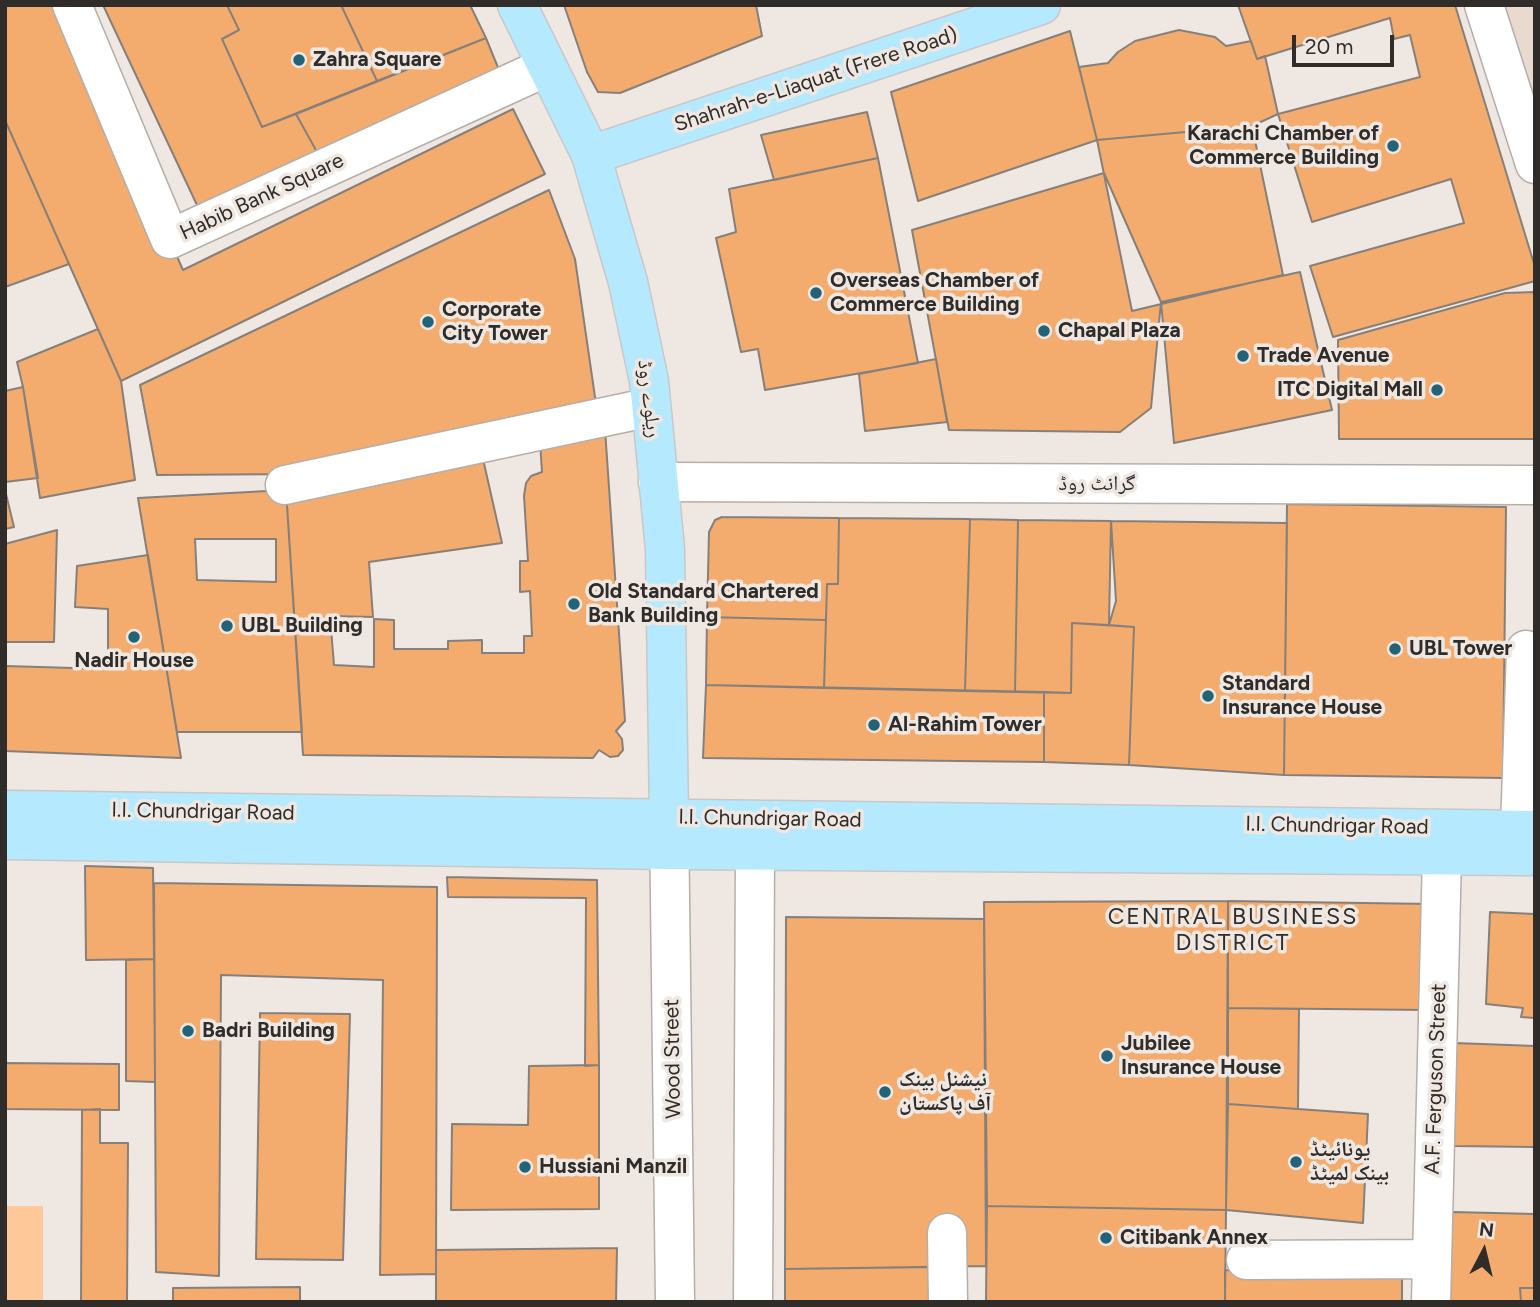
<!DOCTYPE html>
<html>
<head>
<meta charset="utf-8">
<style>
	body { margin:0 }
	#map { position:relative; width:1540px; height:1307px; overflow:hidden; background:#efe7e1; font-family:Figtree,sans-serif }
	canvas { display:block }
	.frame { position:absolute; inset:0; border:7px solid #2f2c2a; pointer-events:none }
	.north { position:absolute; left:1449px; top:1216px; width:70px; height:70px; -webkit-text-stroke:5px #efe7e1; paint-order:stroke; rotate:7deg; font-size:19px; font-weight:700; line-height:28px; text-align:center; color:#2f2c2a }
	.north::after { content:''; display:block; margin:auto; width:24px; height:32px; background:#2f2c2a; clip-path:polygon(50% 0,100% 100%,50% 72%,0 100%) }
	.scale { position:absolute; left:1292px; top:35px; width:102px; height:32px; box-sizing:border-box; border:4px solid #2f2c2a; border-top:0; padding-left:9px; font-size:21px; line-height:24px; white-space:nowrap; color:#2f2c2a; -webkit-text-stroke:5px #efe7e1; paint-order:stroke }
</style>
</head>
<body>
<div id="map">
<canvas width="1540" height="1307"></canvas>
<div class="frame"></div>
<div class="north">N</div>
<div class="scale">20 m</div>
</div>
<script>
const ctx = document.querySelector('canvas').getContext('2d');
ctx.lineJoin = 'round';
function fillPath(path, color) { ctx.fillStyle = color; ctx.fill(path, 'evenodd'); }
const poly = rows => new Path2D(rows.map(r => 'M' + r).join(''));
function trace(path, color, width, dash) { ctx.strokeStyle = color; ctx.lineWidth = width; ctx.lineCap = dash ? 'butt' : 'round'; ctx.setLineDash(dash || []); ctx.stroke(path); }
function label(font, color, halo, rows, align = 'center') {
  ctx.font = font + ' Figtree,"Noto Naskh Arabic",sans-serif'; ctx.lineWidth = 7; ctx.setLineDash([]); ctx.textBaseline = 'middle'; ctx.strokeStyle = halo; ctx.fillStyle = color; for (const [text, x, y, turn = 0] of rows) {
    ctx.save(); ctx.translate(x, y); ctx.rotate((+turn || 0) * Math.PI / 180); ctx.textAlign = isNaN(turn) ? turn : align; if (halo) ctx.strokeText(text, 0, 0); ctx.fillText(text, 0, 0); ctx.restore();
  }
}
const built = poly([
	[1484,5,1535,5,1535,164]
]);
const green = poly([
	[5,1206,43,1206,43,1302,5,1302]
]);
const building = poly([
	[5,5,65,5,183,270,513,109,545,174,121,381,5,120,5,5],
	[103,5,227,5,239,30,222,39,262,127,296,114,323,163,204,220,103,5],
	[227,5,341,5,377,81,262,127,222,39,239,30,227,5],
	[341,5,470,5,486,38,377,81,341,5],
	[564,5,756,5,762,36,620,93,598,92,587,72,564,5],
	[1238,5,1455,5,1535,267,1535,281,1333,337,1310,266,1464,223,1451,179,1312,222,1278,114,1420,77,1410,35,1394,39,1390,18,1257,59,1238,5],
	[1179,30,1215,37,1226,46,1251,41,1257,59,1265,56,1278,114,1252,126,1097,140,1079,67,1108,63,1118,52,1135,41,1179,30],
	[1070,31,1097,140,918,201,891,92,1070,31],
	[486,38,503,80,323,163,296,114,486,38],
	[867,112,878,158,774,180,761,135,867,112],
	[5,120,69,264,5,287,5,120],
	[1252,126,1283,275,1132,311,1097,140,1252,126],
	[878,158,918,363,765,390,758,349,741,352,716,238,736,232,729,189,878,158],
	[1104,173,1161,302,1151,408,1120,432,949,430,912,230,1104,173],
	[549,190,575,259,597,411,304,474,157,475,140,385,549,190],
	[1300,272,1332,410,1174,443,1161,302,1300,272],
	[1535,292,1535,439,1339,439,1338,340,1505,293,1535,292],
	[98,329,121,381,135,480,40,498,23,387,17,362,98,329],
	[936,359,947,422,865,431,859,374,936,359],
	[23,387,38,478,5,482,5,391,23,387],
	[605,429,625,721,616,731,622,739,623,750,618,756,610,757,599,750,593,758,303,755,286,490,483,459,502,543,369,562,373,617,330,616,334,665,374,667,374,619,394,620,394,649,448,649,448,641,482,640,482,653,524,653,524,636,532,636,530,591,520,592,520,561,528,561,524,496,526,483,531,476,542,472,540,441,605,429],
	[5,490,14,527,5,529,5,490],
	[286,490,302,732,177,732,138,498,286,490],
	[195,539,276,539,276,582,197,580,195,539],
	[1287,504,1506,507,1503,778,1284,775,1287,504],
	[722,517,839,518,838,584,827,584,826,620,707,617,709,532,715,520,722,517],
	[839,518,970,519,965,691,824,688,827,584,838,584,839,518],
	[970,519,1018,520,1015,692,965,691,970,519],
	[1018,520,1111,521,1109,625,1072,623,1071,693,1015,692,1018,520],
	[1111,521,1287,523,1284,775,1129,765,1134,627,1109,625,1116,601,1111,521],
	[57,530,54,642,5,642,5,544,57,530],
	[148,555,181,758,5,751,5,666,108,669,108,609,75,607,77,566,148,555],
	[707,617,826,620,824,688,706,685,707,617],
	[1072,623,1134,627,1129,765,1044,762,1044,692,1071,693,1072,623],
	[706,685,1044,692,1044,762,703,758,706,685],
	[85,866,153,868,154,959,86,960,85,866],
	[447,877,597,880,599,1065,585,1066,586,898,448,897,447,877],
	[154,883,437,887,436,1274,380,1275,383,980,221,975,219,1276,156,1272,154,883],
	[1228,901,1226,1210,987,1206,984,902,1228,901],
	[1228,901,1431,904,1429,1010,1228,1008,1228,901],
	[1490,912,1535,914,1535,1018,1521,1017,1523,1008,1486,1004,1490,912],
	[786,917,984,919,986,1266,785,1269,786,917],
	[154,959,155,1082,126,1081,126,960,154,959],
	[1228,1008,1299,1009,1298,1109,1228,1104,1228,1008],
	[260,1013,350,1014,343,1260,256,1259,260,1013],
	[1455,1043,1535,1046,1535,1147,1454,1146,1455,1043],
	[5,1063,119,1064,119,1110,5,1109,5,1063],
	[599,1065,599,1209,451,1210,452,1124,528,1125,529,1066,599,1065],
	[1228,1104,1368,1114,1363,1223,1226,1210,1228,1104],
	[100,1109,100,1143,128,1143,127,1302,81,1302,82,1110,100,1109],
	[987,1206,1226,1210,1225,1302,986,1302,987,1206],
	[1452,1212,1535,1214,1535,1288,1520,1288,1521,1302,1450,1302,1452,1212],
	[617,1248,616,1302,436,1302,436,1250,617,1248],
	[936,1267,936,1302,785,1302,785,1269,936,1267],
	[1225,1270,1402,1273,1402,1302,1225,1302,1225,1270],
	[300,1287,300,1302,173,1302,173,1288,300,1287],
	[1520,1288,1535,1288,1535,1302,1521,1302,1520,1288]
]);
const minor = poly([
	[72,5,170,239,546,67],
	[1484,5,1535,164],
	[658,482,1535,485],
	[285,485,651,407],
	[669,817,675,1302],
	[1520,830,1526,650],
	[947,1233,948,1302],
	[1246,1260,1432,1259],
	[753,1302,755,850],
	[1431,1302,1442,855]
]);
const major = poly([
	[517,5,591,155,628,282,649,381,665,549,669,817],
	[591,155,1041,5],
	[5,810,1535,830],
	[5,840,671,850,1529,856]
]);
const markers = [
	[299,60,7,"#236378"],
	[1393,146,7,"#236378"],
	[816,293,7,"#236378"],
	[428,322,7,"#236378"],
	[1044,331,7,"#236378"],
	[1243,356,7,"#236378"],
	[1437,390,7,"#236378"],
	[574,604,7,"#236378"],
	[227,626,7,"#236378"],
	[134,637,7,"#236378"],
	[1395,649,7,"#236378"],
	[1208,696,7,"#236378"],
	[874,725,7,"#236378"],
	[188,1031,7,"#236378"],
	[1107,1056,7,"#236378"],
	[885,1092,7,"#236378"],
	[1296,1162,7,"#236378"],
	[525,1167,7,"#236378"],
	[1106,1238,7,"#236378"]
];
const poiNames = [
	["Zahra Square",313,60],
	["Karachi Chamber of",1379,134,"right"],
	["Commerce Building",1379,158,"right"],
	["Overseas Chamber of",830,281],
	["Commerce Building",830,305],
	["Corporate",442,310],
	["City Tower",442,334],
	["Chapal Plaza",1058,331],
	["Trade Avenue",1257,356],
	["ITC Digital Mall",1423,390,"right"],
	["Old Standard Chartered",588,592],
	["Bank Building",588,616],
	["UBL Building",241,626],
	["UBL Tower",1409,649],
	["Nadir House",134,661,"center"],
	["Standard",1222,684],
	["Insurance House",1222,708],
	["Al-Rahim Tower",888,725],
	["Badri Building",202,1031],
	["Jubilee",1121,1044],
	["Insurance House",1121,1068],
	["نیشنل بینک",899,1080],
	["آف پاکستان",899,1104],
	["یونائیٹڈ",1310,1150],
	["بینک لمیٹڈ",1310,1174],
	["Hussiani Manzil",539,1167],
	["Citibank Annex",1120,1238]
];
const streetNames = [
	["Shahrah-e-Liaquat (Frere Road)",816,80,-18],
	["Habib Bank Square",262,197,-25],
	["ریلوے روڈ",649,399,83],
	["گرانٹ روڈ",1097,484],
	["I.I. Chundrigar Road",203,812,1],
	["I.I. Chundrigar Road",770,819,1],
	["I.I. Chundrigar Road",1337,826,1],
	["Wood Street",673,1059,-91],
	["A.F. Ferguson Street",1436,1079,-88]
];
const neighbourhoodNames = [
	["CENTRAL BUSINESS",1233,917],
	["DISTRICT",1233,943]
];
fillPath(built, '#e9dacf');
fillPath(green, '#ffc899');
fillPath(building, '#f3ac6d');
trace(building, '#87807a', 2);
trace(minor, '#b6aea8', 41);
trace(major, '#c9c8c8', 41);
trace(minor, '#fff', 38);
trace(major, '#b5e9fd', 38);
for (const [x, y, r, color] of markers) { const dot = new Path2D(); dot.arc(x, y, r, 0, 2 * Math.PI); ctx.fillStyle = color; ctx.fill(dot); trace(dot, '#efe7e1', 2.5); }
label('bold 21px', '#2f2c2a', '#efe7e1', poiNames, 'left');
label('21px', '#2f2c2a', '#efe7e1', streetNames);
ctx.letterSpacing = '2px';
label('23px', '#2f2c2a', '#efe7e1', neighbourhoodNames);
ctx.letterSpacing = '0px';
</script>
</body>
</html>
